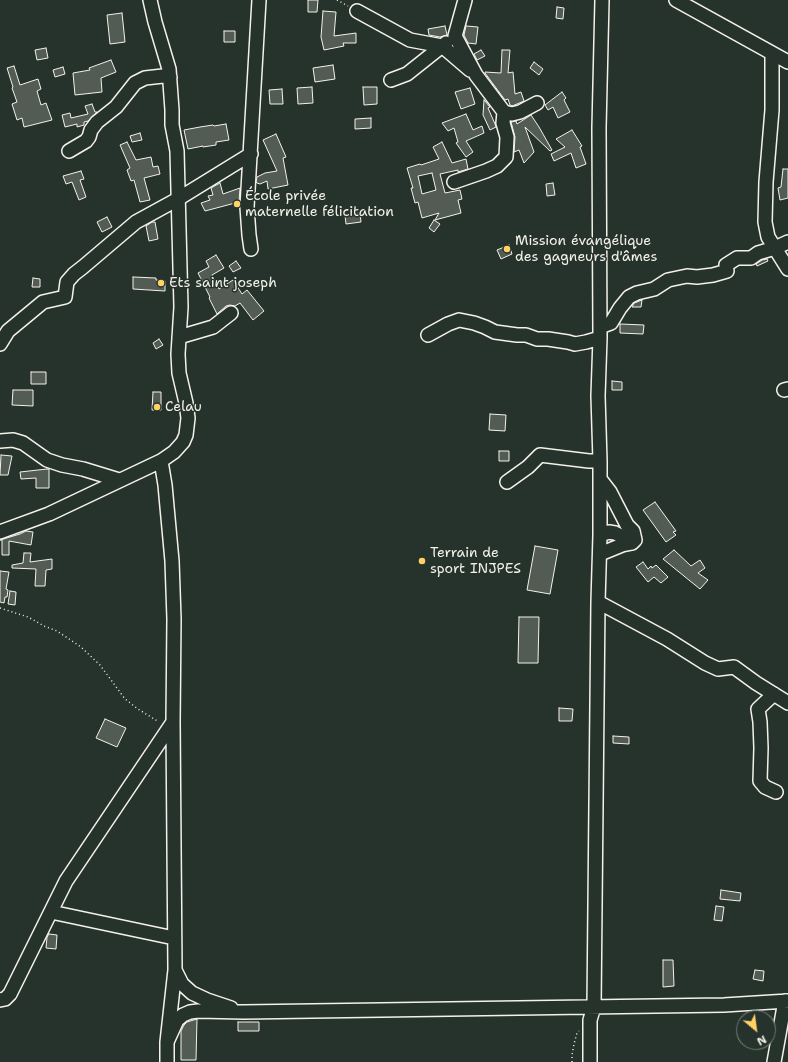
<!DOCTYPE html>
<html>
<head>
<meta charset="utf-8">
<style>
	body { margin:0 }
	#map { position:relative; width:788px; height:1062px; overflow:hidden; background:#26332d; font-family:"Shantell Sans",sans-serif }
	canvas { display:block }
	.north { position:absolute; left:736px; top:1010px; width:40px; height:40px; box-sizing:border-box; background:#26332d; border:1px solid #787f78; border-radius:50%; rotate:151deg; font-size:11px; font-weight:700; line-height:16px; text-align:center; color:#f4f1e8 }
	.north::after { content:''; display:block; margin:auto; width:14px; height:18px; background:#ffd166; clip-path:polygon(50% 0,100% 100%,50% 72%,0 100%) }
</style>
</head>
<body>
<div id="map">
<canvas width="788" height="1062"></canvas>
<div class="north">N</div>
</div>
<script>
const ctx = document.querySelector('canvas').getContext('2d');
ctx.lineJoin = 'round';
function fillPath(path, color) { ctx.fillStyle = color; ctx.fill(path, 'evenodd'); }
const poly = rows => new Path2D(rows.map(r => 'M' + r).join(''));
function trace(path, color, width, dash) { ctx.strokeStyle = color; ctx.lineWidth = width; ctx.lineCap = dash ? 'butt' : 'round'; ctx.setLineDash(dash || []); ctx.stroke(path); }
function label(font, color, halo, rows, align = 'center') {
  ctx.font = font + ' "Shantell Sans",sans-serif'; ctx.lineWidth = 3; ctx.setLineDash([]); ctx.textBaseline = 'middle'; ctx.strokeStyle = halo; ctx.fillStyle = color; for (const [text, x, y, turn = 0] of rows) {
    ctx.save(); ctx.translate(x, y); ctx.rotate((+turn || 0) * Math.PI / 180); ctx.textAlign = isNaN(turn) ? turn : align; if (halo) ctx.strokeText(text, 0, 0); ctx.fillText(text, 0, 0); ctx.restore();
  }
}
const building = poly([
	[308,0,318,0,317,12,308,12,308,0],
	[557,7,564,8,563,19,556,18,557,7],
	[323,11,336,12,334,36,356,33,356,43,343,43,344,46,324,50,321,37,323,11],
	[122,13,125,42,110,44,107,15,122,13],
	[445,26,447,35,440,37,429,35,428,29,445,26],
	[466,26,478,27,476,44,468,43,464,35,466,26],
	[224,31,235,31,235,42,224,42,224,31],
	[46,48,48,58,37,60,35,50,46,48],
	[481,50,485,56,477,60,474,54,481,50],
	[502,50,510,50,508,73,513,72,515,94,521,92,524,101,517,104,512,106,510,105,508,99,505,100,485,73,485,72,501,73,502,50],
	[111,60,116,72,101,78,102,92,75,95,73,73,90,70,89,68,111,60],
	[534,62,543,69,539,75,530,68,534,62],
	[333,65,335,79,315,82,313,68,333,65],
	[14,66,20,85,38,79,41,89,37,91,41,105,46,103,52,120,24,127,22,118,17,120,12,104,17,102,12,88,13,87,7,68,14,66],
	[63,67,65,74,55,77,53,70,63,67],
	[312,87,313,103,298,104,297,88,312,87],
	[363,87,377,87,377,104,364,105,363,87],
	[470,88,475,104,461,109,455,92,470,88],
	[282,89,283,104,270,104,269,90,282,89],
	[562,92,566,98,564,100,570,112,558,118,553,107,548,110,545,105,562,92],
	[484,100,490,107,488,108,495,124,496,127,490,130,483,115,484,100],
	[92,104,95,112,97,112,88,121,84,122,84,125,77,127,77,124,65,127,62,115,70,113,71,118,88,114,85,106,92,104],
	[466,114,473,130,482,126,484,133,466,141,473,152,466,157,456,143,458,142,454,128,448,131,442,123,466,114],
	[531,115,539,127,552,150,550,151,525,127,534,152,524,163,519,150,514,152,515,137,511,122,516,121,517,124,531,115],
	[371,118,371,128,355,129,355,119,371,118],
	[226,124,229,140,216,142,216,145,203,147,203,146,188,149,184,130,200,127,213,125,214,126,226,124],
	[572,130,582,146,580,147,586,164,576,168,571,153,554,161,551,154,565,147,556,139,572,130],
	[140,133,142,140,132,142,130,136,140,133],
	[276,134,286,157,283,158,288,185,268,189,267,181,260,184,257,183,256,182,257,177,265,173,277,171,263,140,276,134],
	[127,142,136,160,151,157,153,167,158,166,160,174,144,178,150,200,140,202,134,180,131,181,127,170,130,168,120,145,127,142],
	[442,142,452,163,466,159,468,169,458,172,458,170,440,174,445,193,460,190,462,199,458,200,461,213,435,220,439,213,422,218,418,202,415,203,411,188,413,188,407,168,420,164,421,165,439,159,433,147,442,142],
	[432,173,436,190,422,194,418,176,432,173],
	[783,169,788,169,788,198,780,200,778,188,781,187,783,169],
	[81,171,84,179,80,180,86,197,79,200,72,182,66,184,63,176,81,171],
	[220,183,223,194,240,188,239,202,205,211,201,203,210,200,208,196,213,195,211,188,220,183],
	[553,183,555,195,547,196,546,184,553,183],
	[360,213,361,222,346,224,345,215,360,213],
	[107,217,112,227,102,232,97,222,107,217],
	[434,220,440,224,434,232,429,228,434,220],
	[152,222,155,222,158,239,149,241,146,226,152,222],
	[509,245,512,254,501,259,497,250,509,245],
	[216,255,224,268,212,275,219,289,233,280,242,294,247,290,264,311,253,320,240,303,235,306,230,305,226,306,217,314,209,298,210,297,198,273,209,267,206,261,216,255],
	[767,259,768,261,757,266,756,264,762,260,767,259],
	[236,261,241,268,233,272,229,266,236,261],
	[133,277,156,278,156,280,165,281,165,291,133,289,133,277],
	[33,278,40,279,40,287,32,287,33,278],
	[642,300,641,307,632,307,634,303,642,300],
	[620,324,644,325,643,334,620,333,620,324],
	[159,339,163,345,156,349,153,343,159,339],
	[31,372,46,372,46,384,31,384,31,372],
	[612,381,622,382,622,390,612,390,612,381],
	[13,390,33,390,33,406,12,405,13,390],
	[153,392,161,392,161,410,152,410,153,392],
	[490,414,506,415,505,431,489,430,490,414],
	[499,451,509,451,509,461,499,461,499,451],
	[1,455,12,456,8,475,0,475,1,455],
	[47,469,49,469,49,488,36,488,36,478,21,479,20,472,47,469],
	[655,502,676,531,673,532,676,535,666,542,643,510,655,502],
	[26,531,33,532,31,545,9,541,9,555,2,555,2,540,0,540,20,534,26,531],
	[535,546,558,550,550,594,527,590,535,546],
	[674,550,691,566,700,560,705,568,698,573,708,580,700,589,663,559,674,550],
	[24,553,31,553,30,562,52,559,52,569,46,570,45,586,35,586,36,569,12,568,12,565,23,563,24,553],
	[643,562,648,569,651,566,652,568,656,565,668,577,661,583,654,577,648,582,636,567,643,562],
	[0,571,9,572,6,589,8,590,7,597,5,597,4,603,0,602,0,571],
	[10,591,16,592,15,605,8,604,10,591],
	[519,617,539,617,538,663,518,663,519,617],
	[559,708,573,709,572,721,559,721,559,708],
	[105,719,126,728,117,747,96,738,105,719],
	[613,736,629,737,629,744,613,743,613,736],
	[721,890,741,893,740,901,720,899,721,890],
	[716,906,724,907,722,921,714,920,716,906],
	[49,934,57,935,56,949,46,948,47,937,49,934],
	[663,960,673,960,674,986,663,987,663,960],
	[755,970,764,971,763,981,753,979,755,970],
	[197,1019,196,1060,181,1060,181,1031,184,1025,187,1022,197,1019],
	[238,1022,259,1022,259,1031,238,1031,238,1022]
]);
const path = poly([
	[337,0,348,6],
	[0,608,28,617,44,626,57,631,81,647,100,665,125,699,138,709,159,722],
	[572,1062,572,1055,574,1044,577,1033,579,1031]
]);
const minor = poly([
	[465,0,455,36,476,75,504,112,512,114,520,112,537,103],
	[676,0,788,62],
	[357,11,410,40,442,46,470,70],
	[772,54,772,110,766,182,765,222,768,237,788,269],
	[391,80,407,74,446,43],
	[69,151,86,141,89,137,91,130,97,122,116,107,135,83,145,78,163,76,170,77],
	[454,182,486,171,497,166,506,157,507,137,503,123,504,112],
	[251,249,249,235,247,207,259,0],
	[600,327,611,323,620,308,629,297,637,293,654,289,668,280,687,276,697,277,713,275,727,271,726,265,737,258,751,258,758,253,775,248,788,242],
	[428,335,448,324,459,320,474,323,485,327,495,332,517,335,526,335,537,339,548,339,568,342,575,344,586,342,600,338],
	[179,337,213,327,231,313],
	[0,344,8,331,43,302,65,297,67,282,74,274,83,267,136,222,178,199,251,154],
	[784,390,788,389],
	[0,441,13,440,23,443,47,460,62,465,83,469,119,480],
	[161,461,165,485,172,561,174,619,173,722,175,970,167,1042,167,1062],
	[600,479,610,492,627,525,633,531,635,540,632,543,623,537,615,533,609,532,600,535],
	[507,482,528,467,540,455,589,461,600,461],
	[0,532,49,514,161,461,174,452,183,442,186,435,188,418,186,403,179,373,178,354,181,307,177,151,172,125,172,110,169,69,155,22,150,0],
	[600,554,622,545,632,543],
	[598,602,667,639,705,663,718,669,734,667,756,683,788,703],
	[774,694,758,709,760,722,761,748,760,781,765,787,776,792],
	[51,912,174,938],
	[175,970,182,984,192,993,207,1000,231,1008],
	[0,1000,5,999,10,994,66,881,173,722],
	[167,1042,177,1020,183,1015,190,1012,198,1011,244,1012,724,1005,788,1001],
	[590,1062,590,1020,594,1007,598,602,600,535,600,461,598,396,600,338,599,128,602,0],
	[774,1062,785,1001]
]);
const markers = [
	[237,204,4,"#ffd166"],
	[507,249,4,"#ffd166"],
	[161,283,4,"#ffd166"],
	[157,407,4,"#ffd166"],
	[422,561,4,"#ffd166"]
];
const poiNames = [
	["École privée",245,196],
	["maternelle félicitation",245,212],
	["Mission évangélique",515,241],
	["des gagneurs d'âmes",515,257],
	["Ets saint joseph",169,283],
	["Celau",165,407],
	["Terrain de",430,553],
	["sport INJPES",430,569]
];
fillPath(building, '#525c55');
trace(building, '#f4f1e8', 1);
trace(minor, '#f4f1e8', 16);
trace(path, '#f4f1e8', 1.5, [1, 3]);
trace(minor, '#26332d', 13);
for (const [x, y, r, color] of markers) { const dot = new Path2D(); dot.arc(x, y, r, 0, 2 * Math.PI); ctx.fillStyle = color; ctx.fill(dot); trace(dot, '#26332d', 1.5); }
label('14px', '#f4f1e8', '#26332d', poiNames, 'left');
</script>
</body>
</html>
